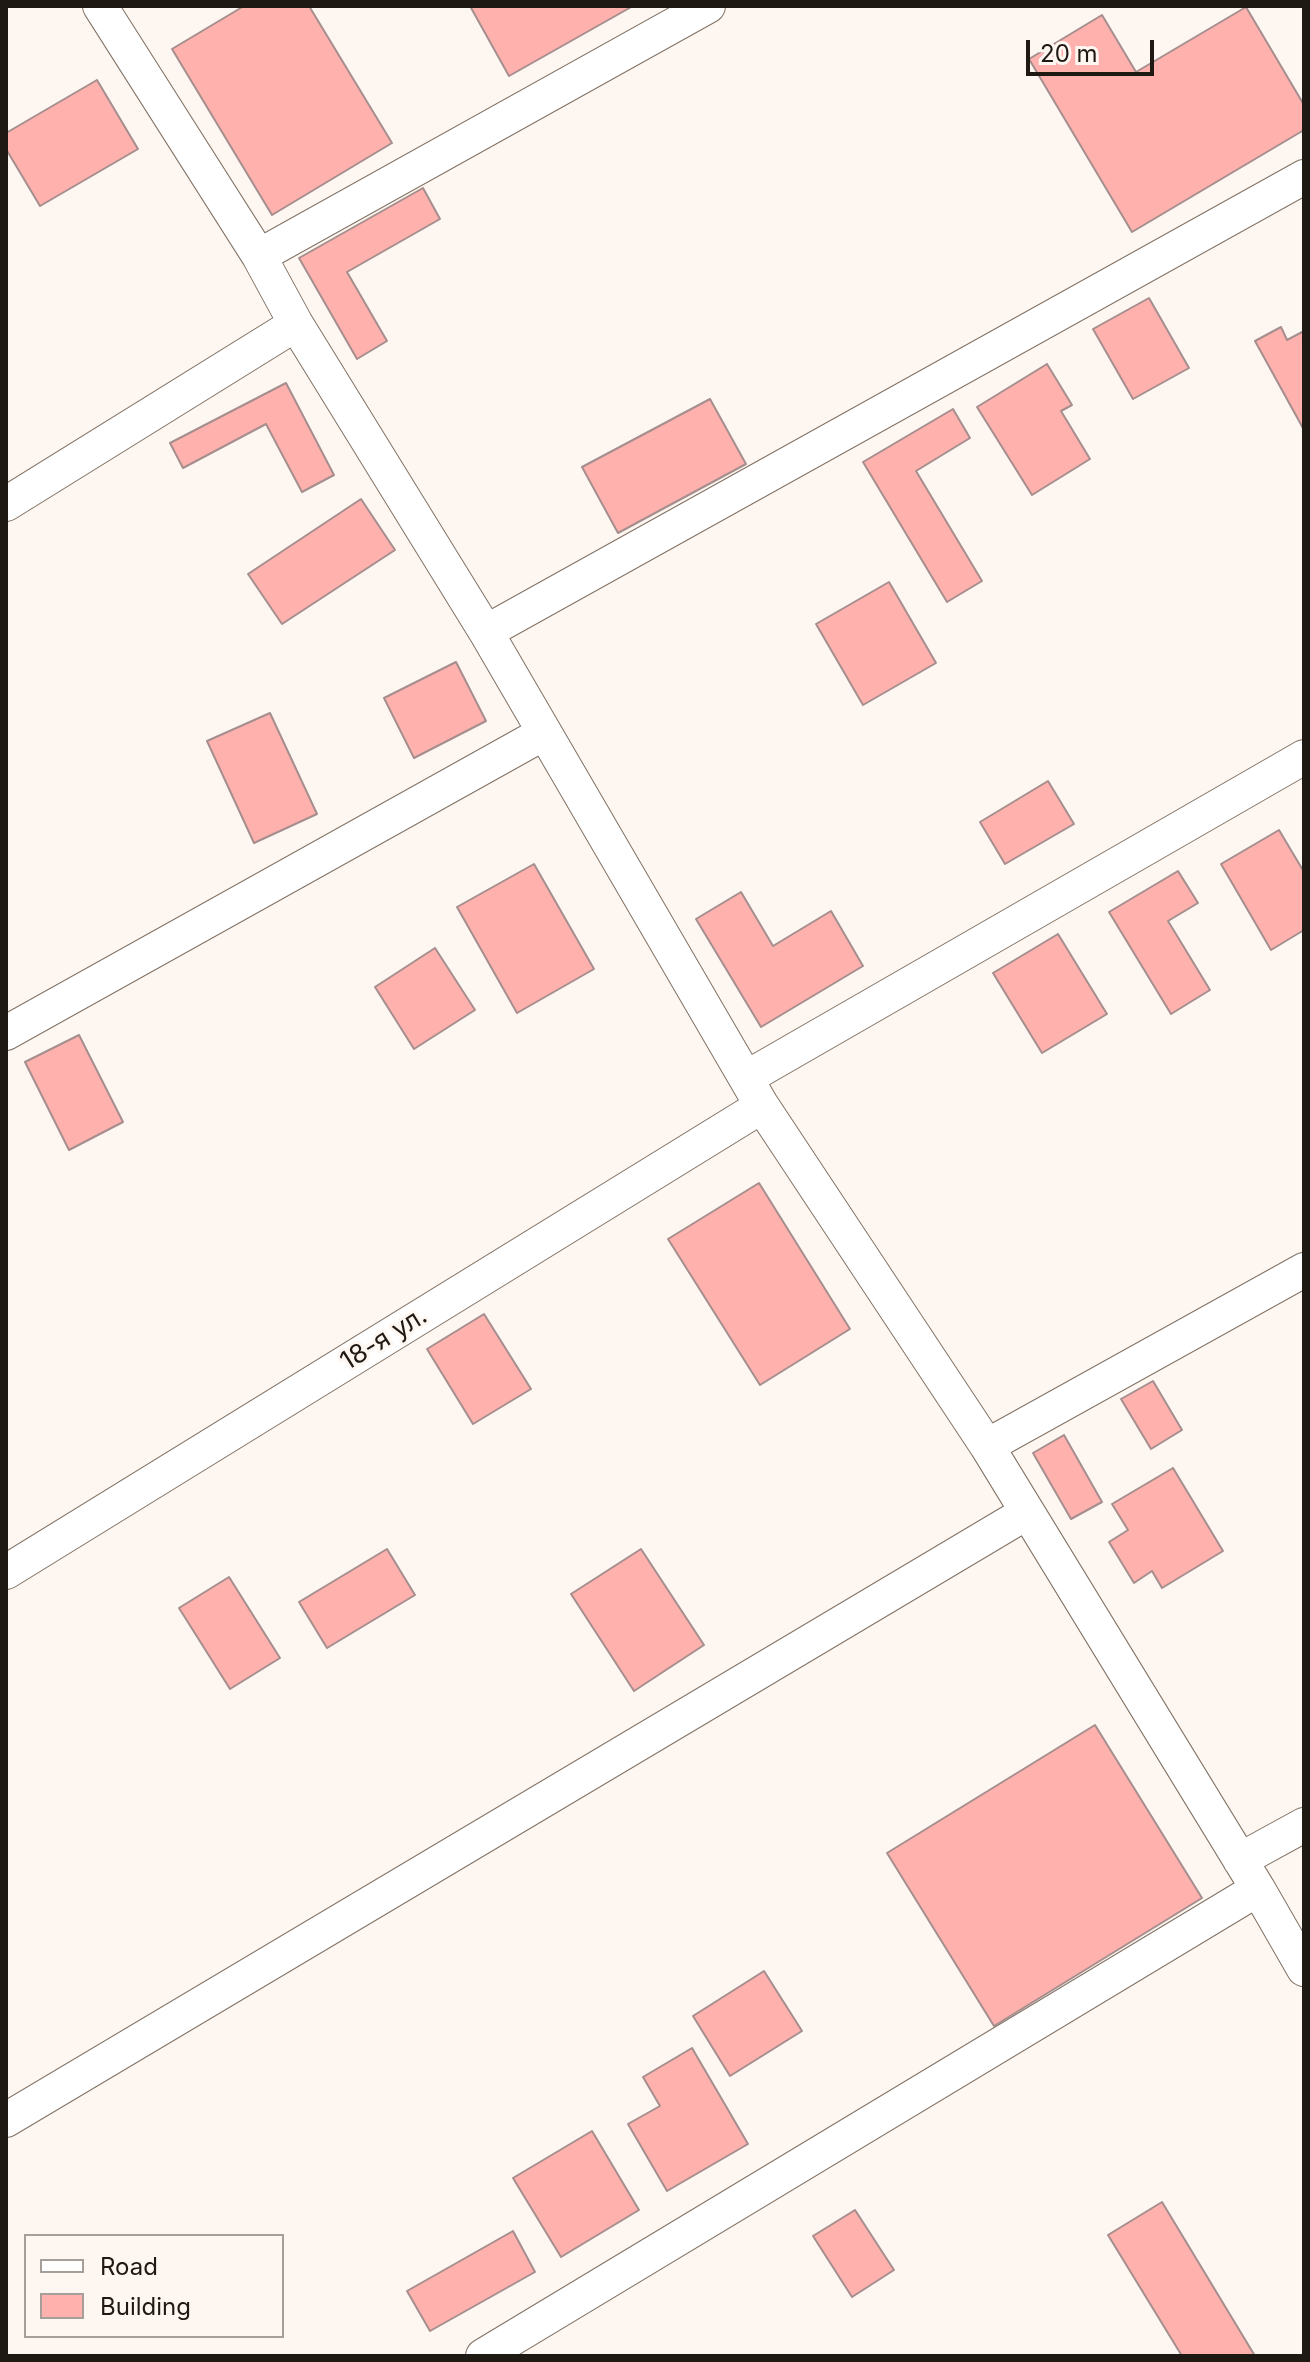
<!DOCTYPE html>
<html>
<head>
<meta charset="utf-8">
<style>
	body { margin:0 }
	#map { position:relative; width:1310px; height:2362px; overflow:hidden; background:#fef7f1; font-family:Inter,sans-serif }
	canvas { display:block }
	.frame { position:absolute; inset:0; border:8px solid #1f1914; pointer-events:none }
	.legend { position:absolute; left:24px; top:2234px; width:260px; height:104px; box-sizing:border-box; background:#fef7f1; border:2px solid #a59e99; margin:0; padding:10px 14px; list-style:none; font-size:24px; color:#1f1914 }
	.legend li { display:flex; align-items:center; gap:16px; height:40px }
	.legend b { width:40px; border:2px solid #a59e99 }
	.scale { position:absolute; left:1026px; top:40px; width:128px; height:36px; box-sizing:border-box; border:4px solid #1f1914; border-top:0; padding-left:10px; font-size:24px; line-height:28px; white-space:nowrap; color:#1f1914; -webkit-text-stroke:6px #fef7f1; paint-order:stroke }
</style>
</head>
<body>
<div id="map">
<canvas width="1310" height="2362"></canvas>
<div class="frame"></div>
<ul class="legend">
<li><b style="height:10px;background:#fff"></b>Road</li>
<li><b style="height:22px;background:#ffb1ae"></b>Building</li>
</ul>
<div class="scale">20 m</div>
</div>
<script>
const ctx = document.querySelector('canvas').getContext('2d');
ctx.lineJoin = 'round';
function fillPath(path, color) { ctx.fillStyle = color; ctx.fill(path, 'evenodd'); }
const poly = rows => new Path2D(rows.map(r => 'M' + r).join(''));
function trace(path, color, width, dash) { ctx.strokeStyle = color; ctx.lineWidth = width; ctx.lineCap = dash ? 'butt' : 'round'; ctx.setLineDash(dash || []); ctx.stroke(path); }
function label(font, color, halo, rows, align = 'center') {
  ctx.font = font + ' Inter,sans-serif'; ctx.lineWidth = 6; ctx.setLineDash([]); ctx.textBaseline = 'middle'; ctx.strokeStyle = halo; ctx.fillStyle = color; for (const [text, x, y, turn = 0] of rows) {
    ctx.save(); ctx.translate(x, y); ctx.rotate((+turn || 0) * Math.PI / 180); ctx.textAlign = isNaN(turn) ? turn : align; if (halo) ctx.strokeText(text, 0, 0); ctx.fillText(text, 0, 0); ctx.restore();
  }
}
const building = poly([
	[244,6,309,6,392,143,272,215,172,49,244,6],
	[470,6,633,6,509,76,470,6],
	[1246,7,1304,105,1304,130,1132,232,1029,59,1102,15,1136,72,1246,7],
	[97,80,138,149,40,206,6,149,6,133,97,80],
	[423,188,440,219,347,272,387,341,357,359,299,258,423,188],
	[1149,298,1189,368,1133,399,1093,329,1149,298],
	[1281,327,1287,340,1304,331,1304,430,1255,341,1281,327],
	[1047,364,1072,405,1061,411,1090,459,1032,495,977,407,1047,364],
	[286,383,334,475,302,492,266,424,183,468,170,443,286,383],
	[710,399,746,464,618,533,582,467,710,399],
	[953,409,970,438,916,471,982,581,947,602,863,462,953,409],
	[361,499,395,550,282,624,248,574,361,499],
	[889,582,936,663,863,705,816,624,889,582],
	[456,662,486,721,414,758,384,698,456,662],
	[270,713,317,814,254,843,207,741,270,713],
	[1048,781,1074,824,1005,864,980,822,1048,781],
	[1279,830,1304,872,1304,930,1271,950,1221,864,1279,830],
	[534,864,594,969,517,1013,457,907,534,864],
	[1178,871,1198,903,1168,921,1210,990,1171,1014,1109,912,1178,871],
	[741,892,773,946,831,911,863,966,761,1027,696,919,741,892],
	[1058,934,1107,1014,1042,1053,993,973,1058,934],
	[435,948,475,1010,414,1049,375,987,435,948],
	[79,1035,123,1122,69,1150,25,1062,79,1035],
	[759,1183,850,1329,760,1385,668,1239,759,1183],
	[484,1314,531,1389,473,1424,427,1349,484,1314],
	[1153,1381,1182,1430,1151,1449,1121,1399,1153,1381],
	[1064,1435,1102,1502,1071,1519,1033,1453,1064,1435],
	[1173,1468,1223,1551,1162,1588,1152,1571,1134,1583,1109,1542,1128,1530,1112,1504,1173,1468],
	[387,1549,415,1595,327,1648,299,1602,387,1549],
	[641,1549,704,1645,634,1691,571,1594,641,1549],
	[229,1577,280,1658,230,1689,179,1608,229,1577],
	[1095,1725,1202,1898,994,2026,887,1853,1095,1725],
	[764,1971,802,2031,730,2076,693,2016,764,1971],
	[692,2048,748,2144,667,2191,628,2124,660,2106,643,2077,692,2048],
	[592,2131,639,2210,561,2257,513,2178,592,2131],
	[1162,2202,1255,2356,1182,2356,1108,2235,1162,2202],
	[855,2210,894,2270,852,2297,813,2236,855,2210],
	[513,2231,535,2272,430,2331,407,2291,513,2231]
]);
const street = poly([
	[100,6,259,256,296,324,486,632,762,1106,987,1446,1258,1889,1304,1969],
	[259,256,708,6],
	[6,504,296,324],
	[486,632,1304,177],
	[6,1033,544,733],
	[746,1078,1304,757],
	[987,1446,1304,1270],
	[6,1572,762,1106],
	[1240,1860,1304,1825],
	[6,2120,1026,1513],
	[483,2356,1258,1889]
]);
const streetNames = [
	["18-я ул.",384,1339,-32]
];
fillPath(building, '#ffb1ae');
trace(building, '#a58e8d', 2);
trace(street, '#807164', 36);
trace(street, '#fff', 34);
label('26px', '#1f1914', '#fef7f1', streetNames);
</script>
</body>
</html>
